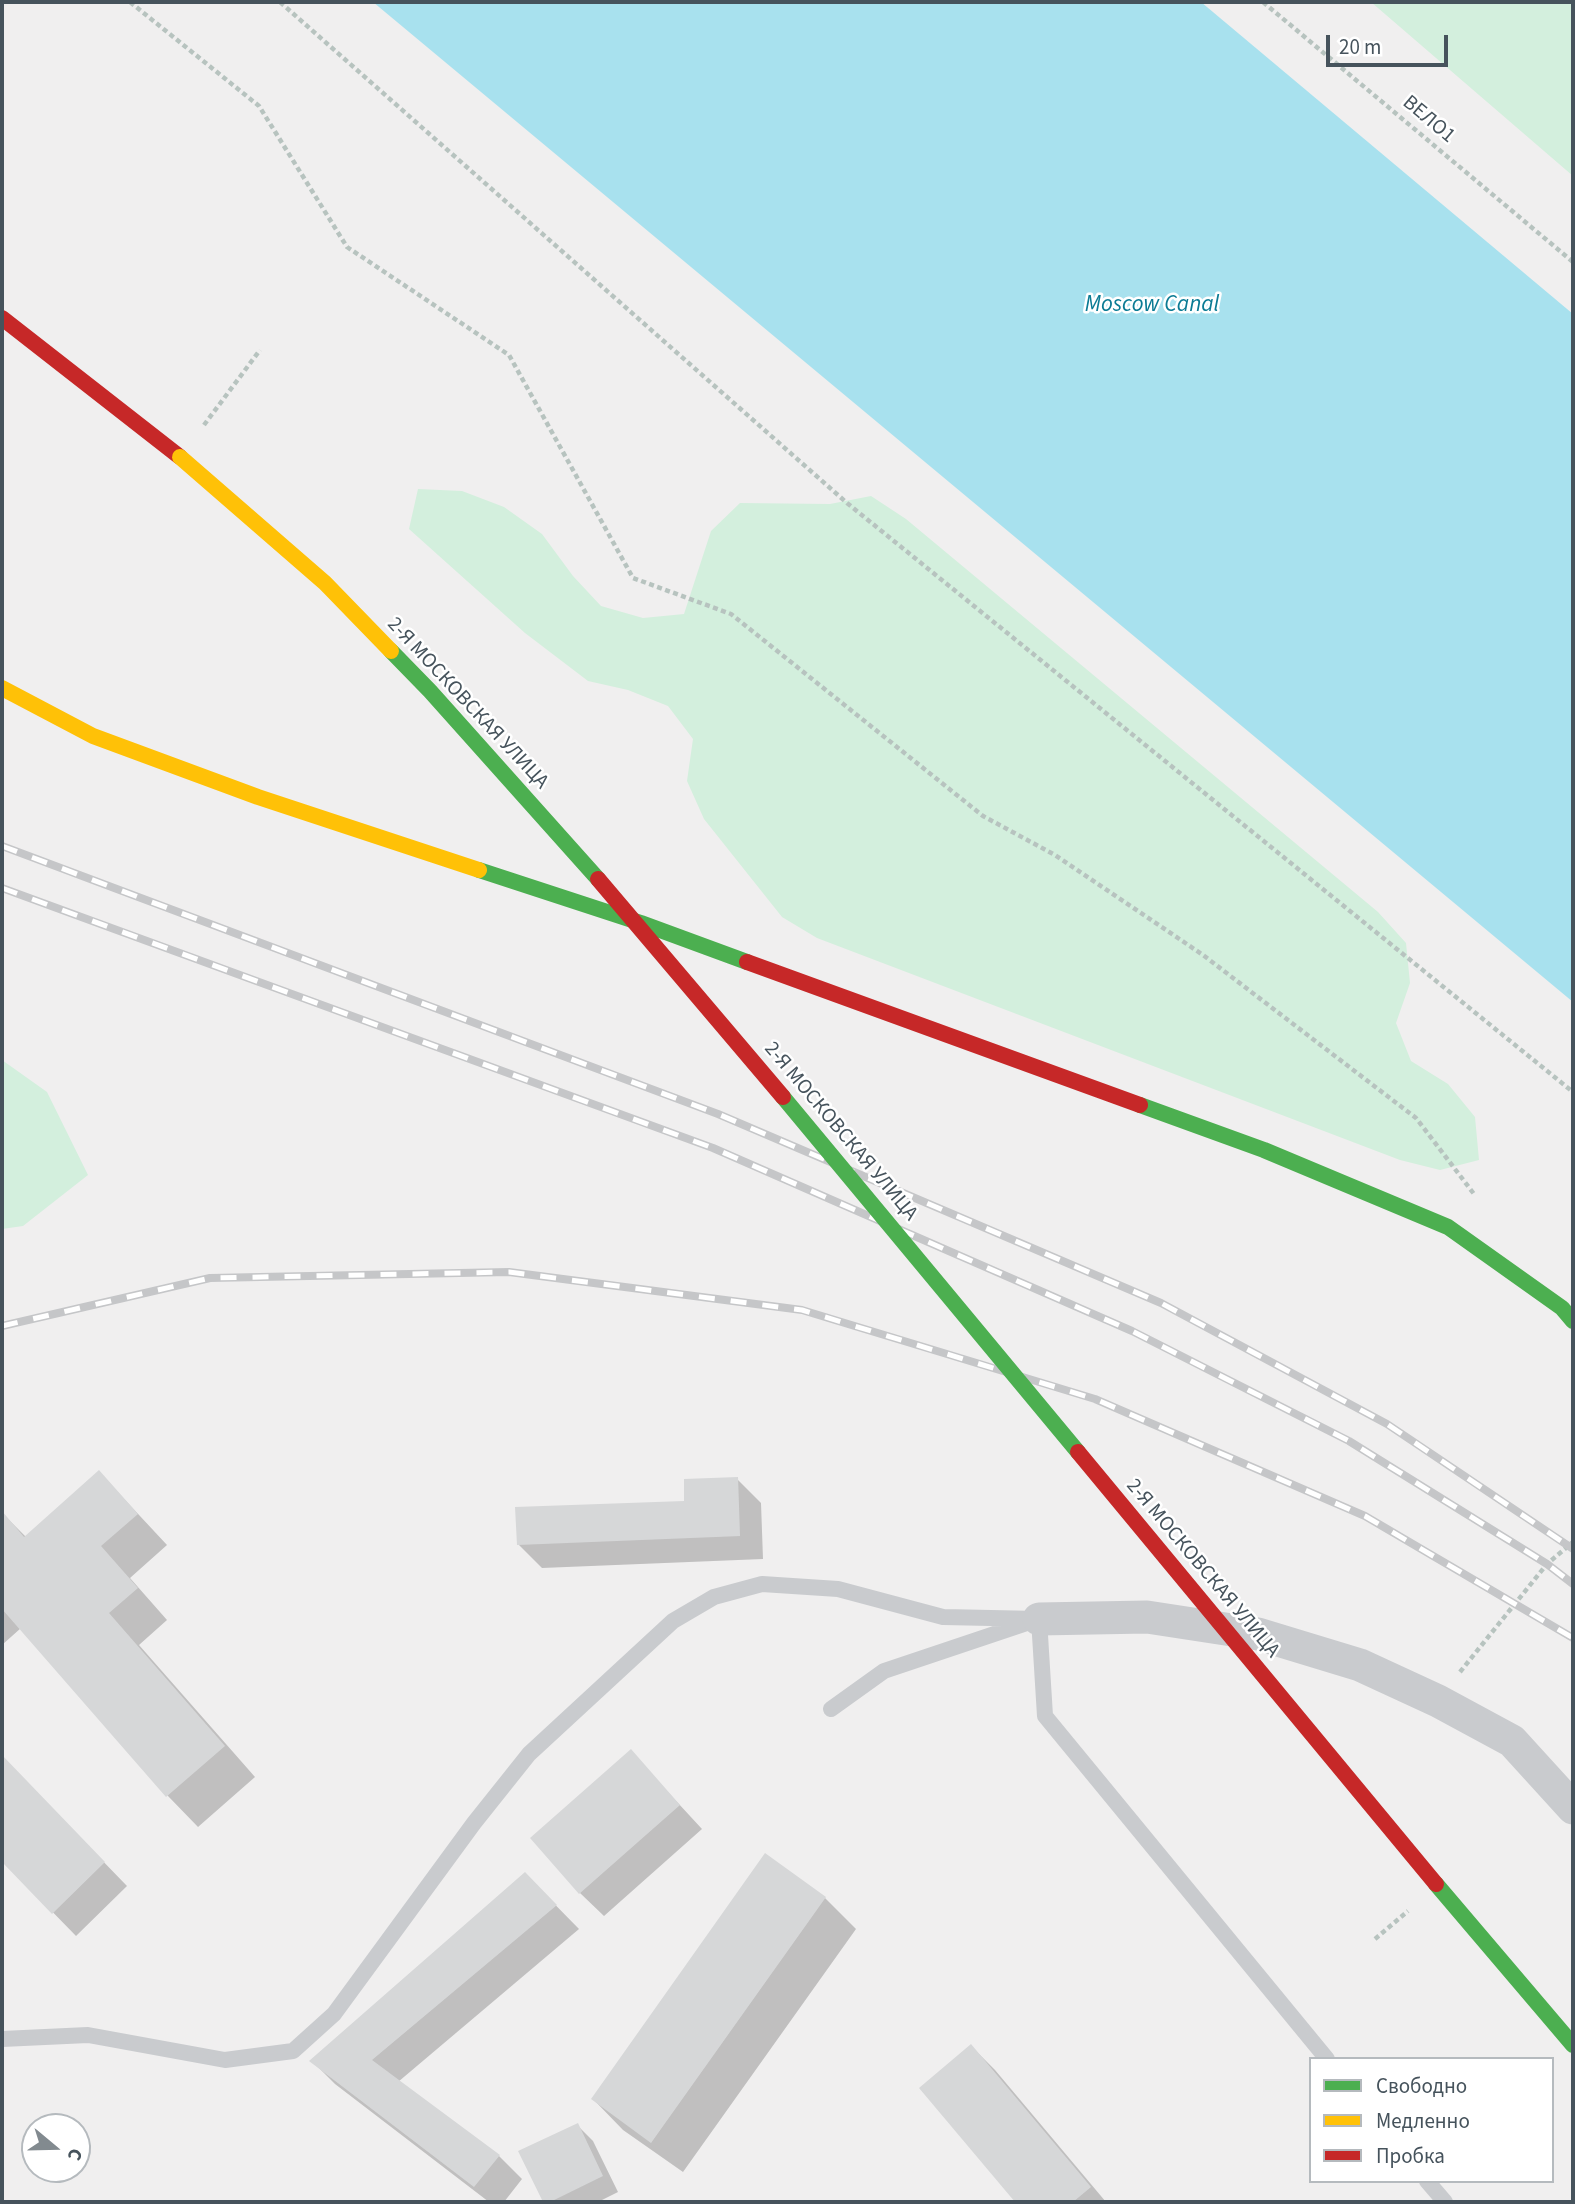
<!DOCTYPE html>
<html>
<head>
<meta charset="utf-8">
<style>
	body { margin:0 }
	#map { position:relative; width:1575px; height:2204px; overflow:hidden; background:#f0efef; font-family:"Source Sans 3",sans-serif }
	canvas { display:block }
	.frame { position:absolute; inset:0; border:4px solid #46535c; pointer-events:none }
	.legend { position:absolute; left:1309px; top:2057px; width:245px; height:126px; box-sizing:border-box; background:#fff; border:2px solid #b5babe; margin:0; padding:9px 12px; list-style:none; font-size:21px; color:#46535c }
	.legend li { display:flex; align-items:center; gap:14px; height:35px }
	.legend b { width:35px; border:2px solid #b5babe }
	.north { position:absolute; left:21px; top:2113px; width:70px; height:70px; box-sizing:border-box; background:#fff; border:2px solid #b5babe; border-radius:50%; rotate:109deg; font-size:19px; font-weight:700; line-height:28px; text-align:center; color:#46535c }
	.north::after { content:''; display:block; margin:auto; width:24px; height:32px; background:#828a8f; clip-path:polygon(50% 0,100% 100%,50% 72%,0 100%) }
	.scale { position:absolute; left:1326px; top:35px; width:122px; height:32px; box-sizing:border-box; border:4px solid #46535c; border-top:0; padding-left:9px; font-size:21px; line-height:24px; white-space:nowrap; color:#46535c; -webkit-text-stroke:5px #fff; paint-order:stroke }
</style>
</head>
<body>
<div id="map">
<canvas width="1575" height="2204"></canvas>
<div class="frame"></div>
<ul class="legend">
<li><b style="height:9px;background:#4caf50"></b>Свободно</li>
<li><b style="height:9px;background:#ffc107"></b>Медленно</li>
<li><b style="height:9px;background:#c62828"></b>Пробка</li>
</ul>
<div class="north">С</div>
<div class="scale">20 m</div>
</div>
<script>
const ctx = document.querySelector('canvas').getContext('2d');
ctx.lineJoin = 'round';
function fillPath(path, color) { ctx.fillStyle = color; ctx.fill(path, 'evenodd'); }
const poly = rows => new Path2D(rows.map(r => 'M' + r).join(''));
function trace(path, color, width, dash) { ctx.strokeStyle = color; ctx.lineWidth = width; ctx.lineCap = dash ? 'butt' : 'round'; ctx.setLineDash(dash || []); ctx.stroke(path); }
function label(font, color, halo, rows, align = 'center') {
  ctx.font = font + ' "Source Sans 3",sans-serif'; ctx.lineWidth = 5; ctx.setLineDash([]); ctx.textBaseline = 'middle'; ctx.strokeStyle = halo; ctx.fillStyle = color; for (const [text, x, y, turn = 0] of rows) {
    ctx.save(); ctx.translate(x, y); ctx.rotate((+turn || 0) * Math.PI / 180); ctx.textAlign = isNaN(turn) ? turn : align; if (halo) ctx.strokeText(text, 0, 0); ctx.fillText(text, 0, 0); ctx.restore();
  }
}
const green = poly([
	[1371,2,1573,2,1573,176],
	[418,489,462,491,504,507,542,534,573,576,601,606,643,618,684,614,711,531,740,503,830,504,871,496,906,519,1378,912,1406,943,1410,983,1396,1023,1411,1061,1448,1084,1475,1117,1479,1160,1440,1170,1400,1160,817,938,782,917,704,819,687,781,693,739,668,706,628,690,588,681,525,633,409,529],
	[2,1060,47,1092,88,1175,23,1226,2,1229]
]);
const water = poly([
	[373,2,1201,2,1573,314,1573,1002]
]);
const shadow = poly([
	[99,1472,167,1545,130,1578,167,1620,139,1645,255,1777,198,1827,168,1796,21,1628,2,1645,2,1513,26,1537],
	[737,1479,761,1503,763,1559,542,1568,518,1544,686,1503],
	[630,1751,702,1829,604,1916,580,1893],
	[2,1757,127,1886,76,1936,2,1860],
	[765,1856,825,1898,856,1929,683,2172,623,2130,593,2099],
	[525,1874,579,1929,398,2082,499,2156,522,2179,504,2202,489,2202,335,2084,312,2061],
	[971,2046,995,2070,1106,2202,1018,2202,922,2088],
	[577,2125,593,2141,618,2192,598,2202,544,2202,520,2152]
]);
const building = poly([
	[99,1470,138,1514,101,1546,138,1588,109,1613,225,1746,166,1797,2,1609,2,1511,24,1537],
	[738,1477,740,1536,517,1545,515,1507,684,1501,684,1479],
	[631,1749,680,1805,579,1894,530,1838],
	[2,1755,105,1862,52,1914,2,1862],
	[765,1853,826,1897,651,2143,591,2099],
	[525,1872,557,1905,372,2060,500,2155,474,2187,309,2061],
	[971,2044,1091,2187,1073,2202,1015,2202,919,2088],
	[578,2123,603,2176,550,2202,543,2202,518,2151]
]);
const path = poly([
	[130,2,259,106,347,247,509,355,633,578,731,614,983,816,1055,855,1203,955,1416,1118,1474,1194],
	[280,2,847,503,1573,1092],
	[1263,2,1573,262],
	[204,425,260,350],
	[1460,1672,1547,1564,1573,1542],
	[1375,1939,1408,1911]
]);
const lane = poly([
	[1039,1619,1045,1716,1327,2059],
	[831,1709,884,1671,1027,1623],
	[2,2039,88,2035,225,2060,293,2051,334,2014,474,1823,529,1754,673,1621,714,1597,762,1584,838,1589,943,1617,1039,1619],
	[1427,2181,1445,2202]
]);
const street = poly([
	[1039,1619,1147,1617,1258,1634,1360,1665,1438,1701,1512,1741,1573,1808]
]);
const fast = poly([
	[479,870,641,923,747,962],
	[1140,1105,1264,1150,1448,1227,1562,1308,1573,1321],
	[1436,1884,1573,2045]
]);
const slow = poly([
	[2,688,93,736,258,797,479,870]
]);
const jam = poly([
	[2,318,180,457],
	[747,962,1140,1105]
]);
const rail = poly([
	[2,846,718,1114,1161,1303,1387,1424,1573,1549],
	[2,888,713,1148,1132,1331,1349,1441,1547,1564,1573,1584],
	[2,1326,210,1278,509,1272,802,1310,1095,1399,1365,1516,1573,1638]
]);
const fastBridge = poly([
	[391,651,430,691,598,879],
	[783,1097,1078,1452]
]);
const slowBridge = poly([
	[180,457,325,583,391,651]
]);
const jamBridge = poly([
	[598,879,783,1097],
	[1078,1452,1436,1884]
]);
const streetNames = [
	["ВЕЛО1",1428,120,40],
	["2-Я МОСКОВСКАЯ УЛИЦА",467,704,47],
	["2-Я МОСКОВСКАЯ УЛИЦА",840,1132,50],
	["2-Я МОСКОВСКАЯ УЛИЦА",1202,1569,50]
];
const waterNames = [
	["Moscow Canal",1152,306]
];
fillPath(green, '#d3efdd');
fillPath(water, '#a8e1ee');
fillPath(shadow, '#0003');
fillPath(building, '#d6d7d8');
trace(path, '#b7c3bf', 4.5, [5, 3.5]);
trace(lane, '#c9cbce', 16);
trace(street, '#c9cbce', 33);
trace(fast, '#4caf50', 16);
trace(slow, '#ffc107', 16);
trace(jam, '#c62828', 16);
trace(rail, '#c5c6c8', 8);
trace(rail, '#fff', 5, [16]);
trace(fastBridge, '#4caf50', 16);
trace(slowBridge, '#ffc107', 16);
trace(jamBridge, '#c62828', 16);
label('21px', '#46535c', '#fff', streetNames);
label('italic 23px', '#0b7b94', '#fff', waterNames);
</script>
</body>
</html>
